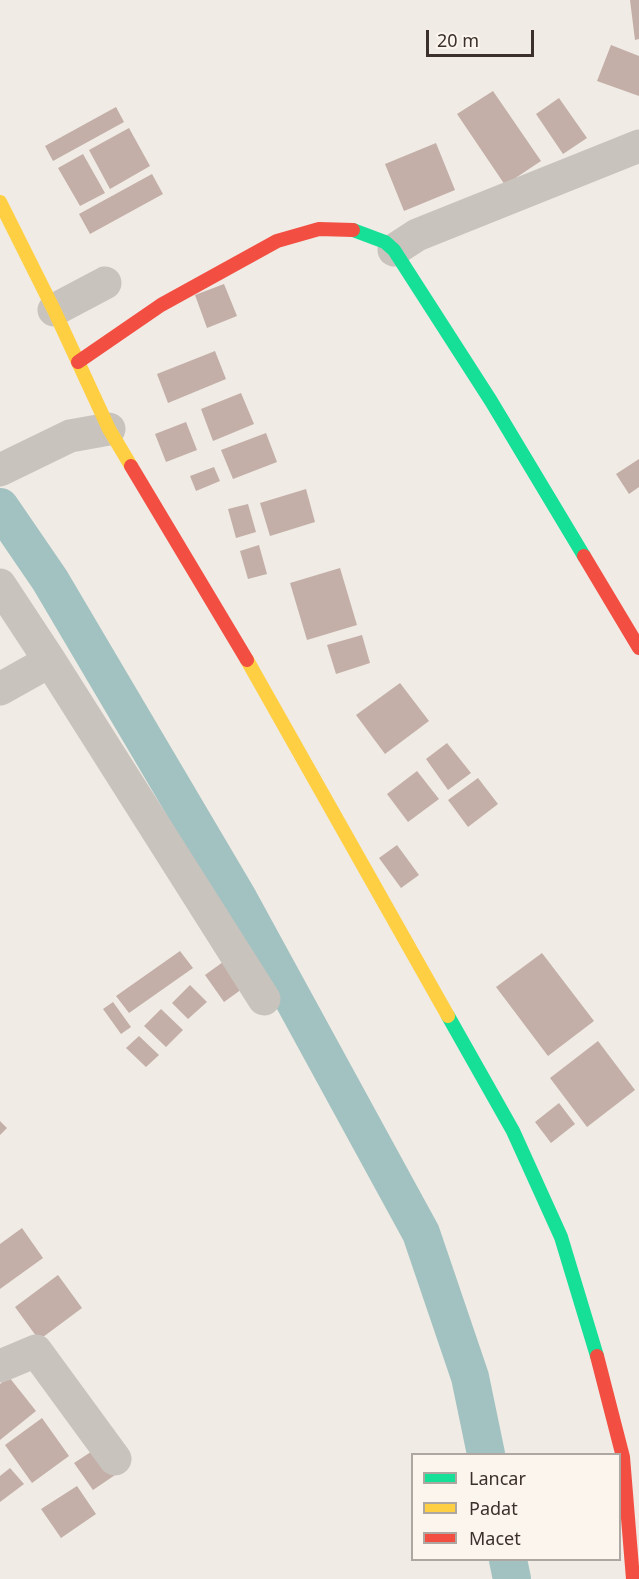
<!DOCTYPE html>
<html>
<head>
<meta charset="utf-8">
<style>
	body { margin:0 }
	#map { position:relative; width:639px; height:1579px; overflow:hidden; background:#f0ebe5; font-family:"Noto Sans",sans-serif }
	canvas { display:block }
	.legend { position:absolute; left:411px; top:1453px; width:210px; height:108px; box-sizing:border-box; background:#fbf5ee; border:2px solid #aea6a0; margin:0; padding:8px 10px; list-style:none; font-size:18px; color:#3b302b }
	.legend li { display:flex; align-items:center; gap:12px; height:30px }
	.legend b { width:30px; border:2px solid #aea6a0 }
	.scale { position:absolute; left:426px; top:30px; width:108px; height:27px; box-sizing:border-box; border:3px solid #3b302b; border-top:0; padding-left:8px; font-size:18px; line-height:21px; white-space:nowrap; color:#3b302b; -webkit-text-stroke:4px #fbf5ee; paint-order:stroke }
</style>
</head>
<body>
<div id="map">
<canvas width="639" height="1579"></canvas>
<ul class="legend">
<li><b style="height:8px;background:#16e098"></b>Lancar</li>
<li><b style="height:8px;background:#ffcf43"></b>Padat</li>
<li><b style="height:8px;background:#f24e42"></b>Macet</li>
</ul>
<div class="scale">20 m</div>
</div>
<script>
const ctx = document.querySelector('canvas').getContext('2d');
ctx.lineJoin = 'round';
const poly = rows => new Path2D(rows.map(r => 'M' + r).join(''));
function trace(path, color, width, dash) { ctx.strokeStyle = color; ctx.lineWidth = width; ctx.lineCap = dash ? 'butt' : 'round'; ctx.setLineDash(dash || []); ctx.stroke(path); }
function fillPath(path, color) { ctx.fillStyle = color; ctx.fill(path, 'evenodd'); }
const canal = poly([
	[0,507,50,580,239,900,421,1233,470,1377,486,1454],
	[508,1560,512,1579]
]);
const building = poly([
	[630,0,639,0,639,39,635,40],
	[611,45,639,56,639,96,597,81],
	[493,91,541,161,505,185,457,114],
	[559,98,587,138,563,154,536,114],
	[116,107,124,122,53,161,45,146],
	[129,128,150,166,110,189,89,150],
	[436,143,455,190,404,211,385,164],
	[83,154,105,193,80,206,58,168],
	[152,174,163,194,90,234,79,214],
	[224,284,237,316,207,328,195,295],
	[215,351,226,379,168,403,157,374],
	[241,393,254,424,213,441,201,409],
	[186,422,197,450,166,462,155,434],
	[266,433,277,462,233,479,221,450],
	[639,459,639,487,629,494,616,474],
	[214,467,220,481,196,491,190,476],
	[306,489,315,522,270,536,260,503],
	[248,504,256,532,236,538,228,509],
	[259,545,267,574,248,579,240,551],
	[340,568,357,625,307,640,290,583],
	[362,635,370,663,336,674,327,645],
	[400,683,429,721,385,754,356,715],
	[447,743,471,773,448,790,426,759],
	[417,771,439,799,408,822,387,794],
	[478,778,498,804,468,827,448,800],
	[397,845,419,875,401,888,379,858],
	[180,951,193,968,129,1013,116,996],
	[542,953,594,1021,548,1056,496,987],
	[223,962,242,989,224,1002,205,975],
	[190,985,207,1002,188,1019,172,1003],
	[113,1002,131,1027,121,1034,103,1009],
	[161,1009,183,1030,166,1047,144,1026],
	[139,1036,159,1055,146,1067,126,1048],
	[598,1041,635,1090,587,1127,550,1078],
	[559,1103,575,1124,551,1143,535,1122],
	[0,1121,7,1128,0,1135],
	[22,1228,43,1258,0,1289,0,1244],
	[58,1275,82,1308,39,1340,15,1307],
	[9,1377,36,1411,0,1440,0,1384],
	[42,1418,69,1456,32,1483,5,1445],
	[100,1446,118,1473,93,1490,74,1463],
	[10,1468,24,1484,0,1502,0,1476],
	[77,1486,96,1514,61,1538,41,1509]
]);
const street = poly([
	[394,250,417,235,639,146],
	[54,310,105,283],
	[0,470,70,436,109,429],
	[0,585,50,661,0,689],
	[50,661,264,999],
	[0,1366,36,1351,115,1459]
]);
const fast = poly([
	[353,230,385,242,394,250,491,401,584,556],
	[448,1016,513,1131,561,1237,597,1356]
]);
const slow = poly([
	[0,202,54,310,109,429,131,466],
	[247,660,448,1016]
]);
const jam = poly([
	[78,362,161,305,277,241,319,229,353,230],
	[131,466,247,660],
	[584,556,639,648],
	[597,1356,623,1457,633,1579]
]);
trace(canal, '#a1c2c1', 38);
fillPath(building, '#c3afa7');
trace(street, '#c9c3be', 33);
trace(fast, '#16e098', 14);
trace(slow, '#ffcf43', 14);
trace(jam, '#f24e42', 14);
</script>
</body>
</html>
